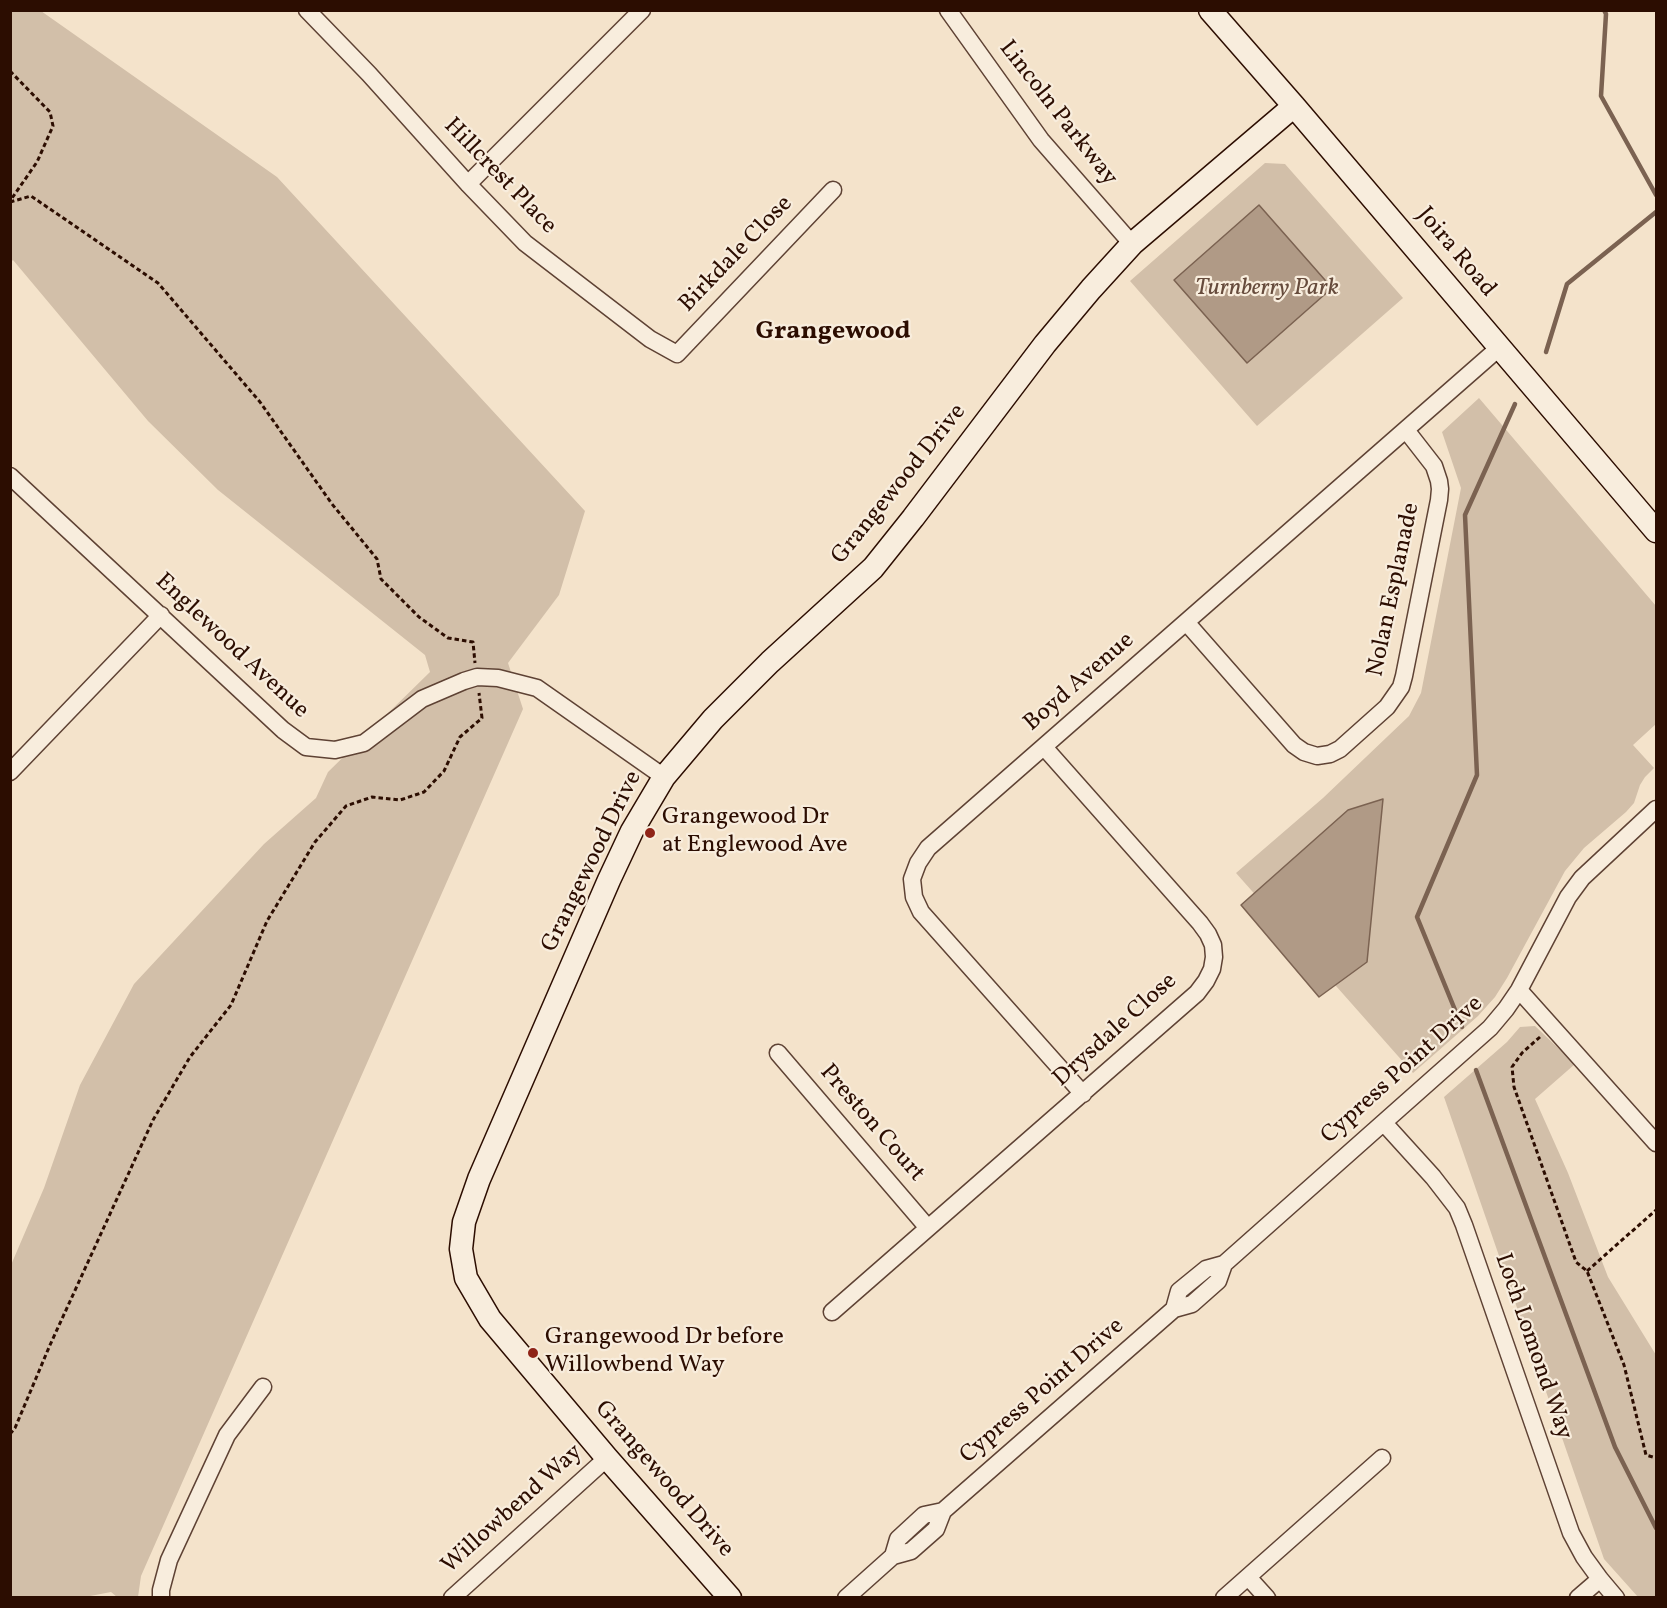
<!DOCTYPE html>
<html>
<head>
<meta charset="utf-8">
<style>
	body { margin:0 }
	#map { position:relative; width:1667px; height:1608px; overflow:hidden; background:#f4e3cb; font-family:Vollkorn,serif }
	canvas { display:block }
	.frame { position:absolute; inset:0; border:12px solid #2c0d01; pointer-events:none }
</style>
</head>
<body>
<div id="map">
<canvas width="1667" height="1608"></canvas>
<div class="frame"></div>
</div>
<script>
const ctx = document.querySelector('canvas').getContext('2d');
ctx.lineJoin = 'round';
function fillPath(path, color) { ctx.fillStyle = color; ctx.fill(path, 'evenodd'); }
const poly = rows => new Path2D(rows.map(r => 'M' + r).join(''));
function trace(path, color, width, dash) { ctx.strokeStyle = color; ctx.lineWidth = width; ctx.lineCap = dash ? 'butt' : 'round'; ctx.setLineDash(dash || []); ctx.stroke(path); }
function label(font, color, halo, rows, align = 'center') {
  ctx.font = font + ' Vollkorn,serif'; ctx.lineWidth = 4.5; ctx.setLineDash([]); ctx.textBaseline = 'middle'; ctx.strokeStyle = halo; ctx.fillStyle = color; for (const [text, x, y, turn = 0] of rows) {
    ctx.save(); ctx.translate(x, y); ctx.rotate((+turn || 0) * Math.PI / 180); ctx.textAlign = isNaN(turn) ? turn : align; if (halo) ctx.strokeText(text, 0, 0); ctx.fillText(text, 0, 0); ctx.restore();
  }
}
const green = poly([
	[11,11,41,11,277,177,585,511,559,595,508,663,523,709,141,1576,138,1597,117,1597,111,1592,85,1597,11,1597,11,1265,44,1188,80,1085,134,984,264,844,316,798,328,772,430,672,425,655,218,490,148,421,13,260,11,262],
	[1265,163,1285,164,1403,298,1257,426,1130,281],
	[1479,398,1656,606,1656,724,1633,745,1654,768,1645,777,1640,785,1634,803,1626,812,1584,848,1565,871,1507,978,1495,997,1478,1016,1413,1073,1236,873,1323,798,1409,716,1421,693,1461,488,1442,432],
	[1535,1026,1575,1064,1535,1099,1568,1173,1608,1277,1656,1355,1656,1597,1638,1597,1604,1559,1444,1097,1507,1042,1520,1027]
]);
const water = poly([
	[1259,205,1332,288,1247,363,1174,280,1259,205],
	[1383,799,1367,962,1319,997,1241,905,1348,810,1383,799]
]);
const stream = poly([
	[1604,10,1606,14,1601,96,1656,195],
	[1546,352,1567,284,1656,212],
	[1462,1027,1417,917,1477,775,1465,515,1515,404],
	[1476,1070,1615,1447,1656,1528]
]);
const path = poly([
	[10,71,50,112,53,126,37,162,10,201],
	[10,202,31,196,158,283,260,402,332,504,377,559,381,579,419,617,448,638,473,642,475,663],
	[1540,1037,1522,1053,1512,1067,1514,1087,1576,1262,1587,1271,1624,1365,1646,1455,1656,1458],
	[1587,1271,1656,1210],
	[10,1434,15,1428,50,1345,153,1120,190,1057,231,1005,267,921,315,842,346,806,372,797,400,800,424,792,444,771,460,737,482,718,479,693]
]);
const street = poly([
	[307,10,369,74,468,184,525,243,650,339,677,354,833,190],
	[948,10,1041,140,1132,244],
	[468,184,642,10],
	[10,476,283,730,306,747,335,750,364,743,422,699,464,681,477,677,498,678,537,688,664,777],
	[1186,622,1294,745,1304,752,1317,756,1330,754,1340,749,1387,707,1401,687,1404,676,1439,500,1440,489,1439,481,1434,466,1406,430],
	[10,772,161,615],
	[1519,990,1656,1143],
	[778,1053,928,1228],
	[1083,1094,921,912,914,897,912,879,918,863,928,848,1500,347],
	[1384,1123,1433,1177,1457,1208,1464,1225,1571,1533,1584,1557,1600,1579,1616,1598],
	[1174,1309,1179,1291,1206,1269,1224,1264,1490,1028,1506,1009,1519,990,1568,897,1582,878,1656,809],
	[832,1312,1197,993,1206,981,1212,969,1214,957,1213,945,1208,934,1200,923,1044,747],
	[893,1556,898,1539,924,1515,943,1511,1174,1309,1192,1304,1218,1281,1224,1264],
	[1248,1577,1267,1598],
	[161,1598,161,1590,169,1560,227,1435,263,1387],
	[452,1598,607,1458],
	[846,1598,893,1556,911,1551,936,1529,943,1511],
	[1224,1598,1382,1458],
	[1578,1598,1600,1579]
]);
const secondary = poly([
	[1210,10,1294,106,1656,531],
	[730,1598,607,1458,490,1319,466,1278,461,1249,464,1222,479,1179,609,880,632,831,664,777,713,719,770,662,873,568,913,518,1045,344,1091,289,1132,244,1294,106]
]);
const markers = [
	[650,833,6,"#8f2418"],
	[533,1353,6,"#8f2418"]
];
const streetNames = [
	["Lincoln Parkway",1057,114,52],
	["Hillcrest Place",499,177,46],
	["Joira Road",1455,253,50],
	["Birkdale Close",737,255,-46],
	["Grangewood Drive",900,485,-51],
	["Nolan Esplanade",1395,590,-78],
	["Englewood Avenue",231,647,43],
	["Boyd Avenue",1080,683,-41],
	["Grangewood Drive",593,862,-64],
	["Drysdale Close",1116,1031,-42],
	["Cypress Point Drive",1403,1071,-42],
	["Preston Court",871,1124,49],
	["Loch Lomond Way",1532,1347,71],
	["Cypress Point Drive",1043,1392,-41],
	["Grangewood Drive",663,1480,49],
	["Willowbend Way",513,1510,-42]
];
const parkNames = [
	["Turnberry Park",1267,290]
];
const poiNames = [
	["Grangewood Dr",662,819],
	["at Englewood Ave",662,847],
	["Grangewood Dr before",545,1339],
	["Willowbend Way",545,1367]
];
const neighbourhoodNames = [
	["Grangewood",833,333]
];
fillPath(green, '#d2bfa9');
fillPath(water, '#b09a86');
trace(water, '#7b6251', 1.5);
trace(stream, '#7b6251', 4.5);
trace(street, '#5e4234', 19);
trace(secondary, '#2c0d01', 25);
trace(path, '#2c0d01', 3, [4.5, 3]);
trace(street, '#f8eddd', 16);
trace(secondary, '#f8eddd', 22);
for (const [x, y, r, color] of markers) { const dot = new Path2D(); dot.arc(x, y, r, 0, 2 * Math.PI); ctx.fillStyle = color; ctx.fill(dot); trace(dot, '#f8eddd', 2); }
label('24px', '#2c0d01', '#f8eddd', streetNames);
label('italic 24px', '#664b3c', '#f8eddd', parkNames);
label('24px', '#2c0d01', '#f8eddd', poiNames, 'left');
label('bold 26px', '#2c0d01', '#f8eddd', neighbourhoodNames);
</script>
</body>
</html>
